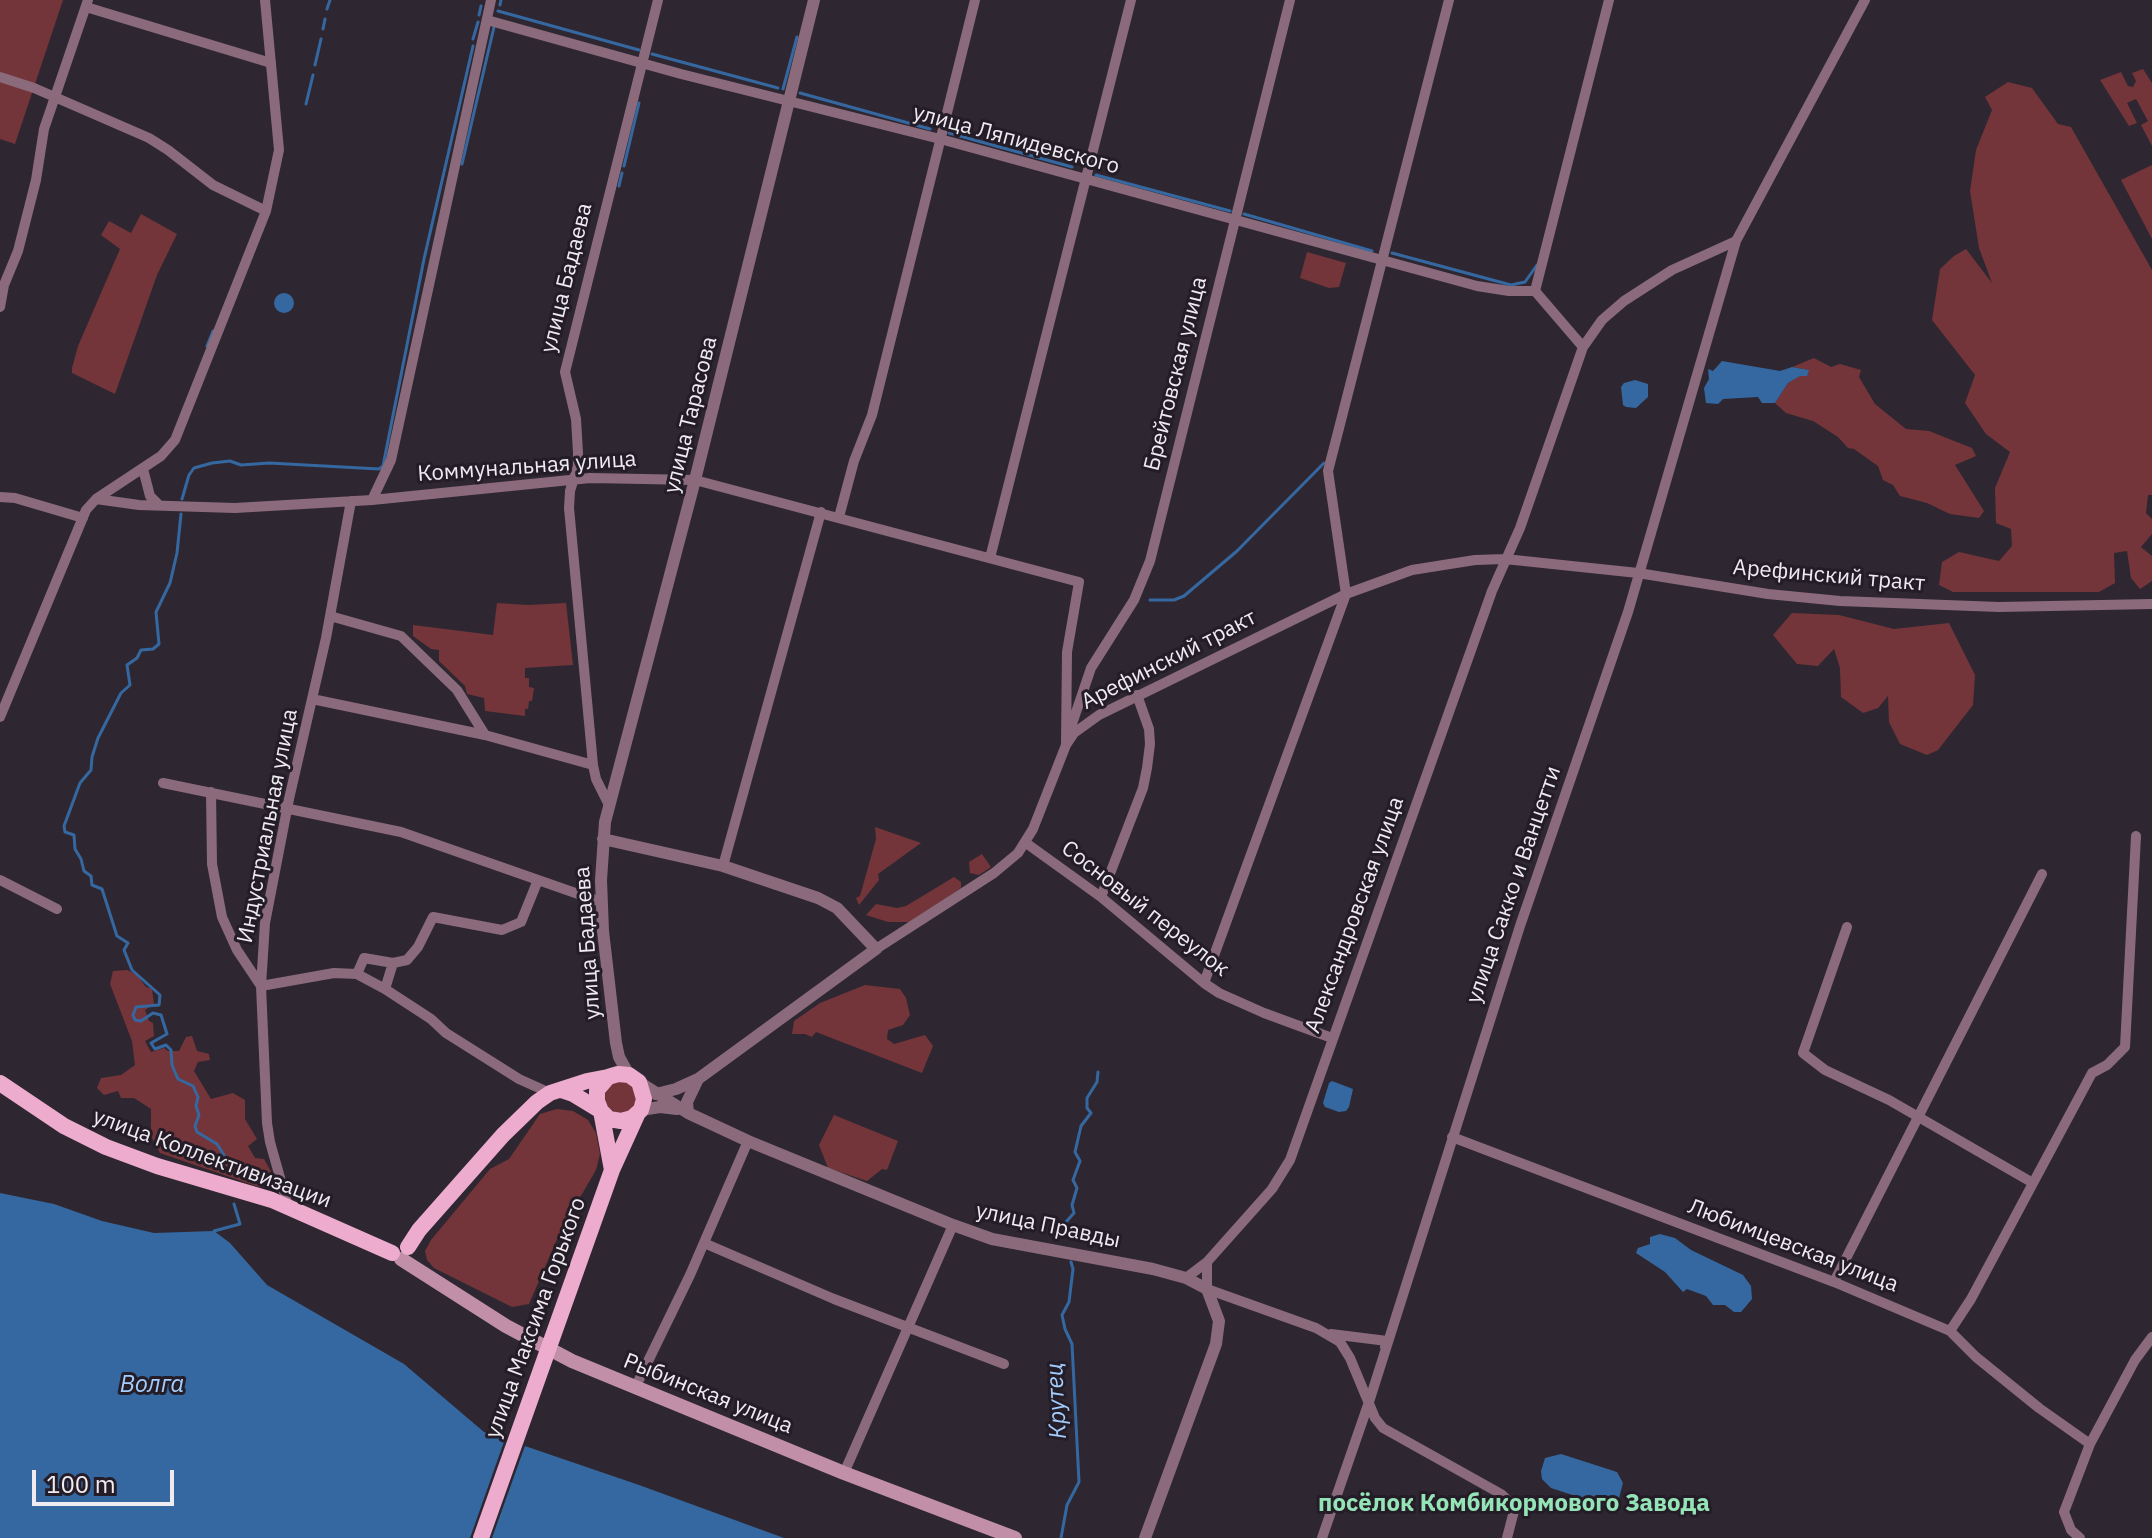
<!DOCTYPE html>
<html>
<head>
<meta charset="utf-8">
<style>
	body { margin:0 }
	#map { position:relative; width:2152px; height:1538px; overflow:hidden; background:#2e2731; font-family:"IBM Plex Sans",sans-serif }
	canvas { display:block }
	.scale { position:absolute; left:32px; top:1470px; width:142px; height:36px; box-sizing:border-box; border:4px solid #efebf1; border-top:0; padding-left:10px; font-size:24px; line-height:28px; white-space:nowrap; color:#efebf1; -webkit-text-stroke:6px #241d27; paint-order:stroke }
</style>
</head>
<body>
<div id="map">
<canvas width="2152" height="1538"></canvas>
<div class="scale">100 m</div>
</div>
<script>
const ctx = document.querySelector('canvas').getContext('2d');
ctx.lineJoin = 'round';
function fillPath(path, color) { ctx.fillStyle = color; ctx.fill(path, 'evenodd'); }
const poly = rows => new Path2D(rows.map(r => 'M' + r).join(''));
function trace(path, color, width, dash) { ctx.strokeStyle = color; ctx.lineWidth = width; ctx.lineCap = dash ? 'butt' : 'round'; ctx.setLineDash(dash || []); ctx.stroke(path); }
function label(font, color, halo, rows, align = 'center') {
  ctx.font = font + ' "IBM Plex Sans",sans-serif'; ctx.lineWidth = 6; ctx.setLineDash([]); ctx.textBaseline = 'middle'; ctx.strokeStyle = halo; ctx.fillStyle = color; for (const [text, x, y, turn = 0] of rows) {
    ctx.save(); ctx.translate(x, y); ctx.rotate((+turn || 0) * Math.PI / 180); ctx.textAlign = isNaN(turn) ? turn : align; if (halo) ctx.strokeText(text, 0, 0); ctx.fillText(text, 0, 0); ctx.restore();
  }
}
const green = poly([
	[0,0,63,0,15,144,0,139],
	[2143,69,2152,83,2152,146,2141,125,2148,121,2136,99,2127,103,2137,123,2129,126,2100,80,2121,72,2128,86,2133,87,2136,81,2132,73],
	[2008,82,2032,88,2058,124,2071,127,2152,270,2152,495,2148,495,2146,513,2152,519,2152,534,2141,547,2152,556,2152,581,2140,589,2131,578,2127,551,2114,553,2115,583,2099,592,1953,592,1939,585,1942,562,1959,552,1999,561,2012,546,2011,529,1996,523,1995,488,2010,452,1986,434,1965,403,1975,375,1932,320,1940,269,1954,256,1966,249,1992,283,1979,248,1970,191,1976,150,1992,110,1985,97],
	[2152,165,2152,239,2121,180],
	[141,214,177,234,157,275,115,394,72,373,72,368,78,346,120,249,101,235,109,221,131,233],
	[1307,252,1346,263,1339,287,1329,288,1300,278],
	[1814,358,1831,367,1840,364,1861,370,1859,377,1875,404,1906,429,1929,431,1972,448,1976,456,1955,465,1984,511,1979,518,1950,514,1927,503,1900,496,1893,485,1883,480,1878,466,1854,449,1848,448,1838,437,1813,421,1786,413,1775,403,1788,383,1808,370,1792,367],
	[497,603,528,605,566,603,573,665,525,668,525,678,529,678,529,687,534,688,532,701,529,701,528,709,525,709,525,716,485,711,484,698,467,694,465,686,439,661,439,650,431,649,413,636,413,625,493,635],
	[1792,613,1839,615,1894,629,1949,623,1975,675,1973,705,1938,750,1927,755,1900,744,1889,722,1888,696,1878,708,1863,713,1841,697,1840,668,1834,649,1818,666,1797,664,1773,635],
	[875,827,921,843,878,874,879,880,859,905,856,898,860,896,876,839],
	[982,854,991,867,979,875,970,873,969,862],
	[954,877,961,882,961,888,912,922,888,922,866,915,876,904,897,908,906,906],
	[127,970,137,975,146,987,152,989,154,1004,145,1010,149,1021,153,1023,154,1036,145,1041,151,1052,164,1048,168,1051,179,1051,186,1037,192,1036,197,1051,209,1054,210,1060,198,1062,194,1071,211,1099,233,1093,245,1100,245,1119,257,1139,248,1146,255,1158,264,1159,274,1177,270,1185,259,1187,160,1153,151,1136,151,1109,134,1098,121,1098,118,1091,104,1095,97,1088,101,1078,121,1075,135,1065,132,1041,110,984,113,971],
	[865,985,900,989,906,998,910,1015,903,1025,888,1030,887,1039,894,1044,925,1035,933,1046,922,1073,816,1032,812,1037,805,1034,792,1034,794,1021,820,1003],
	'605 1097a16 16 0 1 1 32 0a16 16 0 1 1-32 0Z',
	[557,1109,573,1111,588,1120,596,1133,600,1154,596,1170,561,1230,529,1304,512,1307,434,1268,427,1260,425,1251,431,1240,490,1169,509,1159,540,1114],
	[834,1115,898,1141,887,1170,882,1169,867,1181,828,1168,819,1145]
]);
const water = poly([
	'274 303a10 10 0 1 1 20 0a10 10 0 1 1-20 0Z',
	[1722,361,1780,371,1792,367,1809,370,1807,376,1800,376,1788,383,1775,403,1762,403,1758,397,1723,399,1718,404,1706,403,1704,388,1709,379,1708,369,1713,371],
	[1635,380,1648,384,1648,397,1636,408,1626,407,1623,405,1621,387,1624,383],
	[1332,1081,1353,1089,1349,1107,1346,1111,1339,1112,1325,1107,1323,1103,1329,1083],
	[0,1193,54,1204,102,1221,154,1233,214,1231,230,1243,267,1285,404,1364,484,1432,639,1485,784,1538,0,1538],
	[1660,1234,1675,1238,1691,1250,1743,1275,1751,1286,1752,1299,1741,1312,1734,1312,1725,1305,1713,1305,1706,1296,1687,1289,1683,1292,1665,1272,1636,1253,1638,1248,1650,1244,1650,1237],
	[1561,1454,1617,1472,1623,1483,1618,1502,1609,1507,1551,1488,1542,1479,1541,1471,1545,1458]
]);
const pier = poly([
	[506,1436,526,1443,492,1538,470,1538]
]);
const stream = poly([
	[500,5,501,0],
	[327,9,330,0],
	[498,11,639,50],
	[479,15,481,6],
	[323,29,325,19],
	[473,39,478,22],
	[652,54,778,88],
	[315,65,321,39],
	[783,89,797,37],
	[800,93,930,129],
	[306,104,313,75],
	[949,133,1072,167],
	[462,164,494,27],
	[624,166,639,103],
	[1096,175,1230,211],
	[619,186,622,173],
	[1244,214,1372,251],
	[1392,253,1511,285,1525,282,1537,265],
	[207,346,213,331],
	[182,499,189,475,194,468,212,463,230,461,241,465,269,463,379,469,383,466,424,259,473,46],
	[181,514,177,553,170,583,156,612,159,644,153,649,141,650,137,658,127,665,130,685,121,693,98,738,92,757,91,770,80,783,64,826,65,832,74,835,75,849,81,859,84,871,91,876,92,885,102,889,117,936,128,943,124,950,132,970,160,995,159,1005,136,1007,133,1015,135,1020,141,1021,153,1013,161,1015,167,1034,151,1043,155,1049,166,1045,171,1050,172,1065,178,1079,193,1086,198,1097,196,1106,199,1115,195,1126,197,1132,217,1144,229,1163],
	[1150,600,1174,600,1184,596,1237,551,1324,463],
	[213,1235,214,1231,240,1224,234,1204],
	[1058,1239,1059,1233,1066,1227,1066,1222,1074,1213,1072,1205,1077,1188,1073,1180,1080,1161,1075,1152,1081,1126,1091,1113,1087,1108,1087,1098,1097,1082,1098,1072],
	[1061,1538,1067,1505,1079,1482,1072,1344,1065,1329,1062,1315,1069,1302,1073,1269,1071,1262]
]);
const minor = poly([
	[86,7,271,63],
	[487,20,681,74,940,139,1477,286,1509,291,1535,291],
	[0,77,34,88,149,138,168,150,213,185,266,211],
	[0,307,4,285,18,251,36,180,44,129,88,0],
	[1583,347,1535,291,1609,0],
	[143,469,150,496,158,504],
	[0,497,15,498,83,518],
	[96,499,139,505,235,508,372,500,590,478,695,480,1079,582,1067,652,1066,743],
	[372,500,391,460,491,0],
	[839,517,854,461,872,415,975,0],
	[990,558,1131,0],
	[330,616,401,636,457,690,485,735],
	[312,699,485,735,593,765],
	[0,717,86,510,96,499,161,456,175,440,266,211,279,150,265,0],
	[1071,727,1091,668,1134,600,1150,561,1290,0],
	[163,783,401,832,601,902],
	[211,792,212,864,222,917,237,950,261,986,334,973,357,974,385,989,431,1019,446,1033,519,1079,550,1093],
	[609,805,596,779,593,765,569,508,570,491,578,466,578,453,576,419,565,372,658,0],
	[1026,843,1101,897,1204,983,1219,993,1264,1013,1332,1038],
	[723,866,821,512],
	[0,880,57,909],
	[1101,897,1143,788,1147,768,1150,744,1149,729,1137,695],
	[1847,927,1803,1053,1825,1070,1889,1100,2033,1183],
	[876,949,994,873,1018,853,1033,829,1066,745,1074,733,1099,715,1346,594,1412,570,1475,560,1505,559,1638,573,1768,594,1840,601,1999,607,2152,604],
	[357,974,364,958,393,963,407,960,418,947,433,917,502,930,521,922,538,880],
	[1204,983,1346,594,1328,471,1449,0],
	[385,989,393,963],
	[1452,1137,1834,1282,1950,1331,1976,1357,2039,1408,2090,1444],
	[288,1206,270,1142,267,1123,261,986,265,923,289,799,326,638,351,501],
	[704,1243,834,1299,1004,1364],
	[1207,1262,1207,1289,1316,1328,1340,1342,1350,1358,1375,1418,1383,1428,1501,1494,1515,1507,1507,1538],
	[1186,1278,1207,1262,1272,1189,1290,1160,1492,591,1520,528,1583,347,1602,320,1624,301,1672,270,1736,241],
	[1834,1282,2042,874],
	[1950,1331,1971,1299,2092,1073,2107,1065,2125,1047,2136,836],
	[1331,1334,1387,1341,1385,1347],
	[635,1388,690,1275,748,1141],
	[844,1473,953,1225],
	[1322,1538,1369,1402,1520,926,1628,612,1736,241,1865,0],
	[2080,1538,2071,1530,2064,1512,2090,1444,2135,1360,2152,1337]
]);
const tertiary = poly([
	[603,839,723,866,818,898,837,908,876,949,698,1079,676,1089,656,1094],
	[629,1075,619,1057,616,1043,603,931,601,880,605,822,695,480,814,0],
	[639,1082,688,1113,748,1141,953,1225,992,1239,1153,1269,1186,1278,1207,1289,1219,1321,1216,1344,1145,1538],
	[641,1110,660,1107,677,1109],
	[688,1113,687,1102,698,1079]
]);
const secondary = poly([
	[401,1259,506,1326,572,1361,844,1473,1015,1538]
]);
const primary = poly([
	[0,1083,64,1126,106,1147,157,1166,272,1200,392,1253],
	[561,1090,573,1094,601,1111,609,1119,621,1121,632,1118,641,1110,644,1099,639,1082,629,1075,618,1074,608,1077,597,1090,597,1101,601,1111,612,1170],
	[408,1247,419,1230,503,1135,537,1102,550,1093,587,1081,608,1077],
	[481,1538,612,1170,637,1115]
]);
const streetNames = [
	["улица Ляпидевского",1016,140,15],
	["улица Бадаева",567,278,-76],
	["Брейтовская улица",1176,374,-76],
	["улица Тарасова",691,415,-76],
	["Коммунальная улица",527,467,-4],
	["Арефинский тракт",1829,576,5],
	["Арефинский тракт",1169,660,-27],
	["Индустриальная улица",268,826,-79],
	["улица Сакко и Ванцетти",1514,885,-71],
	["Сосновый переулок",1145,909,38],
	["Александровская улица",1355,915,-70],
	["улица Бадаева",588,943,-94],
	["улица Коллективизации",212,1159,20],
	["улица Правды",1048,1226,12],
	["Любимцевская улица",1793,1246,21],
	["улица Максима Горького",536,1318,-70],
	["Рыбинская улица",708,1394,22]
];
const waterNames = [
	["Волга",152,1385],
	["Крутец",1057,1401,-93]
];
const neighbourhoodNames = [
	["посёлок Комбикормового Завода",1514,1504]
];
fillPath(green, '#733539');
fillPath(water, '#3568a0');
fillPath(pier, '#2e2731');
trace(stream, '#3568a0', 3);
trace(minor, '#8b6b7b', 10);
trace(tertiary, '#8b6b7b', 12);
trace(secondary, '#c28fa9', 14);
trace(primary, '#edabcd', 16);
label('22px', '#efebf1', '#241d27', streetNames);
label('italic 24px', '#a4cdfd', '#241d27', waterNames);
label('bold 24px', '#95e4b7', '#241d27', neighbourhoodNames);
</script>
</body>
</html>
